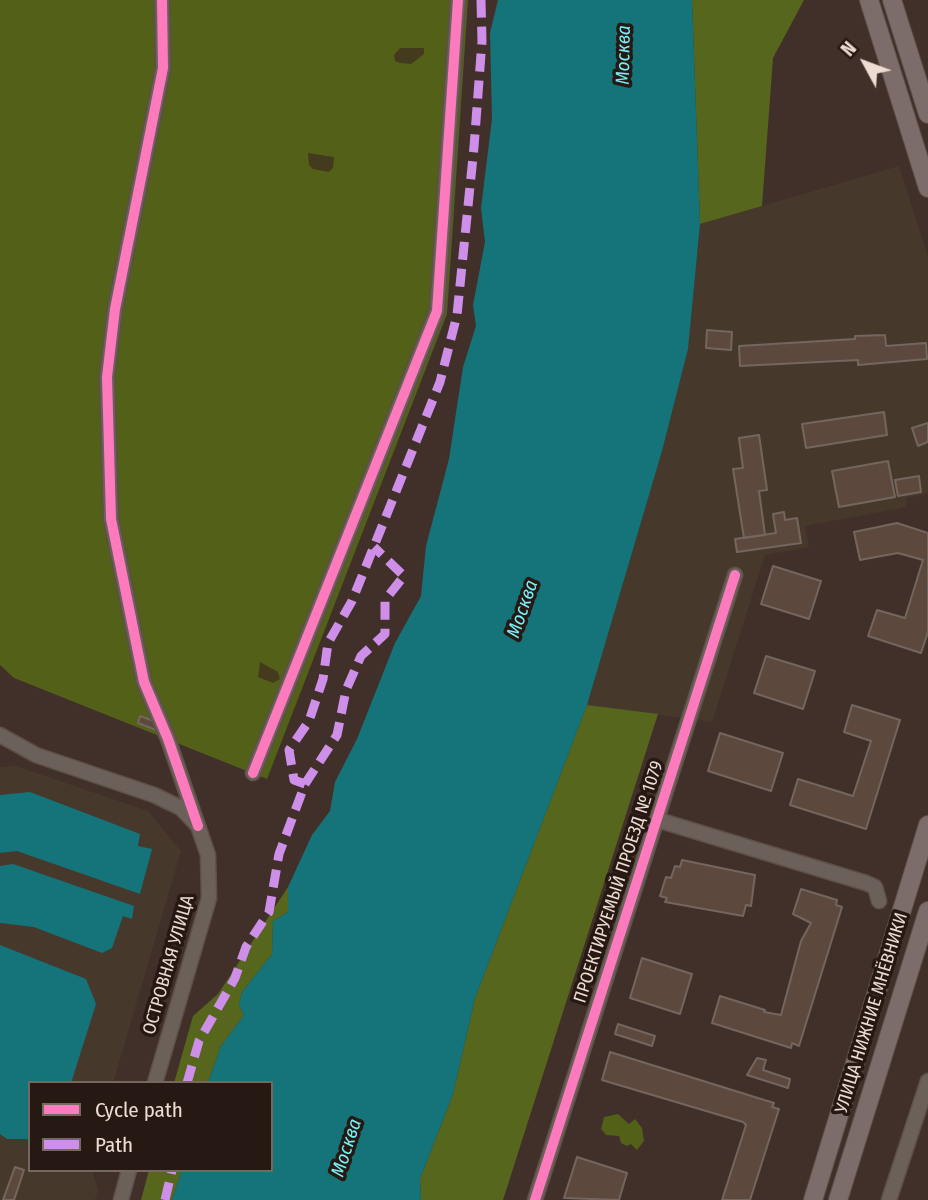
<!DOCTYPE html>
<html>
<head>
<meta charset="utf-8">
<style>
	body { margin:0 }
	#map { position:relative; width:928px; height:1200px; overflow:hidden; background:#403029; font-family:"Fira Sans Condensed",sans-serif }
	canvas { display:block }
	.legend { position:absolute; left:28px; top:1081px; width:245px; height:91px; box-sizing:border-box; background:#261913; border:2px solid #76675f; margin:0; padding:9px 12px; list-style:none; font-size:21px; color:#eedbd2 }
	.legend li { display:flex; align-items:center; gap:14px; height:35px }
	.legend b { width:35px; border:2px solid #76675f }
	.north { position:absolute; left:830px; top:28px; width:70px; height:70px; -webkit-text-stroke:5px #261913; paint-order:stroke; rotate:311deg; font-size:19px; font-weight:700; line-height:28px; text-align:center; color:#eedbd2 }
	.north::after { content:''; display:block; margin:auto; width:24px; height:32px; background:#eedbd2; clip-path:polygon(50% 0,100% 100%,50% 72%,0 100%) }
</style>
</head>
<body>
<div id="map">
<canvas width="928" height="1200"></canvas>
<ul class="legend">
<li><b style="height:9px;background:#fd7abc"></b>Cycle path</li>
<li><b style="height:9px;background:#ce8fe9"></b>Path</li>
</ul>
<div class="north">N</div>
</div>
<script>
const ctx = document.querySelector('canvas').getContext('2d');
ctx.lineJoin = 'round';
function fillPath(path, color) { ctx.fillStyle = color; ctx.fill(path, 'evenodd'); }
const poly = rows => new Path2D(rows.map(r => 'M' + r).join(''));
function trace(path, color, width, dash) { ctx.strokeStyle = color; ctx.lineWidth = width; ctx.lineCap = dash ? 'butt' : 'round'; ctx.setLineDash(dash || []); ctx.stroke(path); }
function label(font, color, halo, rows, align = 'center') {
  ctx.font = font + ' "Fira Sans Condensed",sans-serif'; ctx.lineWidth = 7; ctx.setLineDash([]); ctx.textBaseline = 'middle'; ctx.strokeStyle = halo; ctx.fillStyle = color; for (const [text, x, y, turn = 0] of rows) {
    ctx.save(); ctx.translate(x, y); ctx.rotate((+turn || 0) * Math.PI / 180); ctx.textAlign = isNaN(turn) ? turn : align; if (halo) ctx.strokeText(text, 0, 0); ctx.fillText(text, 0, 0); ctx.restore();
  }
}
const industrial = poly([
	[899,166,928,257,928,493,906,498,907,507,805,526,809,547,765,555,712,722,587,705,662,451,688,349,700,224],
	[16,766,148,811,181,851,113,1083,30,1083,30,1170,92,1170,98,1190,95,1200,0,1200,0,767]
]);
const green = poly([
	[0,0,468,0,447,314,267,779,14,678,0,665],
	[618,1114,629,1124,635,1119,642,1128,644,1141,637,1150,631,1144,627,1146,621,1143,619,1136,606,1135,601,1129,604,1117]
]);
const forest = poly([
	[692,0,804,0,773,58,762,206,700,224],
	[587,705,658,714,503,1200,421,1200,420,1179,453,1094,475,998],
	[288,887,288,912,273,921,272,954,242,992,239,1005,244,1015,221,1046,208,1083,174,1083,193,1016,218,994],
	[149,1170,182,1170,172,1200,141,1200]
]);
const sand = poly([
	[400,48,424,48,424,54,411,64,400,63,395,61,394,55],
	[308,153,334,157,333,168,329,172,313,169,309,165],
	[260,662,278,672,280,679,273,683,258,677]
]);
const water = poly([
	[498,0,692,0,700,224,688,349,662,451,587,705,475,998,453,1094,420,1179,421,1200,172,1200,182,1170,271,1170,271,1083,208,1083,221,1046,244,1015,239,1005,242,992,272,954,273,921,288,912,288,887,312,835,330,811,335,782,357,739,395,643,421,596,426,546,449,459,463,367,476,326,473,305,485,242,481,208,492,119,490,33],
	[30,792,140,834,138,846,152,849,140,894,17,851,0,853,0,795],
	[13,864,134,906,132,919,123,916,112,948,102,953,34,927,0,923,0,866],
	[0,945,86,979,96,1004,71,1083,30,1083,28,1139,7,1139,0,1134]
]);
const building = poly([
	[707,330,732,332,731,350,706,348,707,330],
	[885,335,886,346,926,343,927,359,858,365,858,360,740,366,739,346,855,339,855,336,885,335],
	[884,412,887,435,806,448,802,424,884,412],
	[928,423,928,442,918,446,912,428,928,423],
	[759,435,767,490,759,491,765,535,744,538,733,469,743,468,739,438,759,435],
	[888,461,895,497,839,507,832,471,888,461],
	[919,476,921,492,898,496,895,480,919,476],
	[784,512,785,520,797,518,801,543,737,552,735,539,776,533,773,514,784,512],
	[897,523,928,533,928,632,921,653,868,636,877,610,905,618,923,560,898,553,860,560,854,532,897,523],
	[773,566,821,581,809,619,761,604,773,566],
	[766,656,815,671,803,709,754,693,766,656],
	[852,705,900,720,866,829,790,805,798,779,853,796,871,741,844,732,852,705],
	[140,716,159,723,156,730,138,723,140,716],
	[720,733,783,753,771,791,708,771,720,733],
	[682,860,755,875,751,906,746,905,743,916,665,902,667,898,660,896,666,877,671,878,675,866,680,867,682,860],
	[801,889,837,900,836,905,842,907,799,1046,792,1043,791,1048,712,1023,720,996,765,1010,764,1012,781,1015,801,941,811,923,793,914,801,889],
	[642,958,692,974,680,1014,630,998,642,958],
	[618,1024,655,1036,652,1046,615,1034,618,1024],
	[610,1052,774,1103,772,1107,779,1109,750,1200,722,1200,746,1125,743,1122,602,1080,610,1052],
	[757,1058,766,1060,763,1070,790,1079,788,1088,747,1075,757,1058],
	[577,1157,627,1173,619,1200,564,1198,577,1157],
	[15,1167,24,1170,14,1200,3,1200,15,1167]
]);
const minor = poly([
	[162,0,163,68,115,309,107,377,111,519,144,682,168,739,198,826],
	[0,735,36,755,154,795,181,808,198,826,208,855,209,898,155,1083],
	[253,773,437,311,458,0],
	[658,820,866,883,875,887,879,901],
	[121,1200,129,1170],
	[535,1200,735,575],
	[889,1200,928,1081]
]);
const major = poly([
	[869,0,928,188],
	[892,0,928,114],
	[813,1200,928,825],
	[838,1200,928,911]
]);
const quiet = poly([
	[305,784,294,780,289,750,309,721,323,679,328,643,352,601,440,382,457,315,474,147,482,41,481,0],
	[187,1083,199,1041,235,978,246,947,269,912,279,854,305,784,337,735,346,690,361,656,385,634,385,600,404,576,374,547],
	[165,1200,172,1170]
]);
const cycleway = poly([
	[162,0,163,68,115,309,107,377,111,519,144,682,168,739,198,826],
	[253,773,437,311,458,0],
	[535,1200,735,575]
]);
const streetNames = [
	["ПРОЕКТИРУЕМЫЙ ПРОЕЗД № 1079",619,882,-72],
	["ОСТРОВНАЯ УЛИЦА",169,965,-74],
	["УЛИЦА НИЖНИЕ МНЁВНИКИ",872,1013,-73]
];
const waterNames = [
	["Москва",624,55,-89],
	["Москва",523,609,-71],
	["Москва",347,1148,-72]
];
fillPath(industrial, '#46392c');
fillPath(green, '#526018');
fillPath(forest, '#57661d');
fillPath(sand, '#443b1e');
fillPath(water, '#157479');
fillPath(building, '#5d483d');
trace(building, '#73665f', 2);
trace(minor, '#5e4f48', 17);
trace(major, '#5e4f48', 20);
trace(minor, '#6c605a', 14);
trace(major, '#7c6d6a', 18);
trace(quiet, '#ce8fe9', 9, [18, 9]);
trace(cycleway, '#fd7abc', 10);
label('18px', '#eedbd2', '#261913', streetNames);
label('italic 19px', '#75f0f9', '#261913', waterNames);
</script>
</body>
</html>
